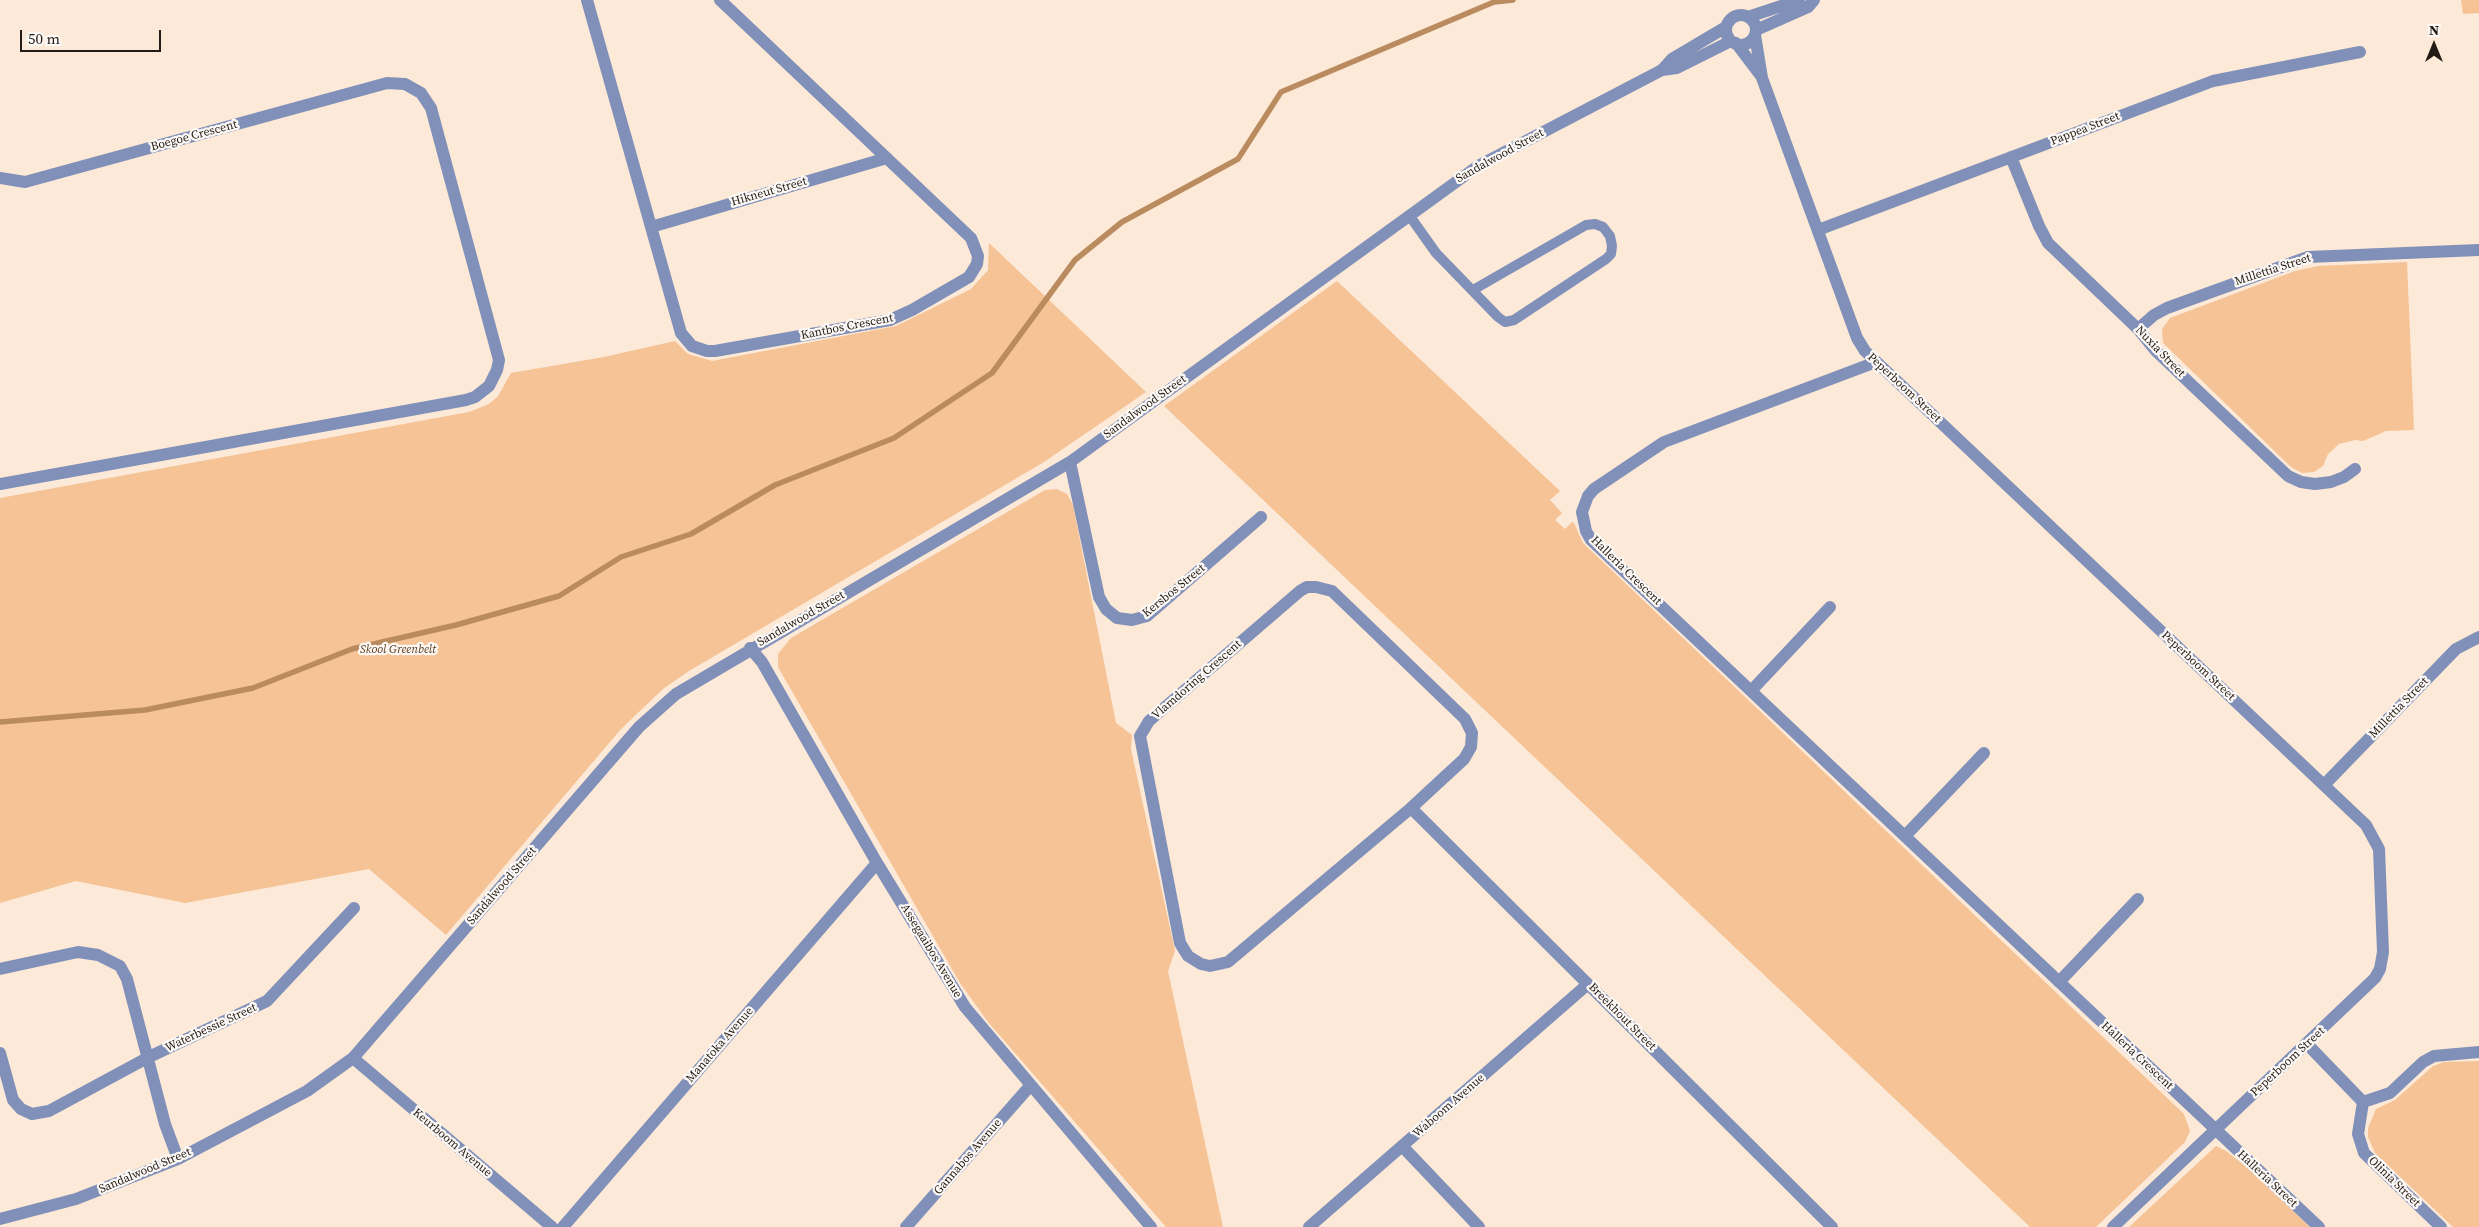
<!DOCTYPE html>
<html>
<head>
<meta charset="utf-8">
<style>
	body { margin:0 }
	#map { position:relative; width:2479px; height:1227px; overflow:hidden; background:#fce9d7; font-family:"Source Serif 4",serif }
	canvas { display:block }
	.north { position:absolute; left:2409px; top:20px; width:50px; height:50px; -webkit-text-stroke:4px #fdf9f6; paint-order:stroke; rotate:0deg; font-size:14px; font-weight:700; line-height:20px; text-align:center; color:#221b15 }
	.north::after { content:''; display:block; margin:auto; width:18px; height:22px; background:#221b15; clip-path:polygon(50% 0,100% 100%,50% 72%,0 100%) }
	.scale { position:absolute; left:20px; top:30px; width:141px; height:22px; box-sizing:border-box; border:2px solid #221b15; border-top:0; padding-left:6px; font-size:15px; line-height:18px; white-space:nowrap; color:#221b15; -webkit-text-stroke:4px #fdf9f6; paint-order:stroke }
</style>
</head>
<body>
<div id="map">
<canvas width="2479" height="1227"></canvas>
<div class="north">N</div>
<div class="scale">50 m</div>
</div>
<script>
const ctx = document.querySelector('canvas').getContext('2d');
ctx.lineJoin = 'round';
function fillPath(path, color) { ctx.fillStyle = color; ctx.fill(path, 'evenodd'); }
const poly = rows => new Path2D(rows.map(r => 'M' + r).join(''));
function trace(path, color, width, dash) { ctx.strokeStyle = color; ctx.lineWidth = width; ctx.lineCap = dash ? 'butt' : 'round'; ctx.setLineDash(dash || []); ctx.stroke(path); }
function label(font, color, halo, rows, align = 'center') {
  ctx.font = font + ' "Source Serif 4",serif'; ctx.lineWidth = 4.5; ctx.setLineDash([]); ctx.textBaseline = 'middle'; ctx.strokeStyle = halo; ctx.fillStyle = color; for (const [text, x, y, turn = 0] of rows) {
    ctx.save(); ctx.translate(x, y); ctx.rotate((+turn || 0) * Math.PI / 180); ctx.textAlign = isNaN(turn) ? turn : align; if (halo) ctx.strokeText(text, 0, 0); ctx.fillText(text, 0, 0); ctx.restore();
  }
}
const green = poly([
	[2461,0,2479,0,2479,13,2463,14],
	[989,243,1146,392,1044,462,689,671,663,689,621,729,446,935,369,869,185,903,76,881,0,903,0,498,469,412,489,404,498,396,511,373,604,357,675,341,688,354,712,361,896,326,971,289,988,270],
	[2407,262,2414,430,2386,431,2363,441,2355,440,2339,444,2328,454,2323,466,2314,472,2302,473,2291,467,2163,343,2162,329,2170,318,2295,271,2318,266],
	[1337,281,1560,491,1550,500,1562,513,1555,520,1565,529,1572,522,1574,523,1583,543,2184,1114,2190,1131,2185,1142,2096,1227,2030,1227,1164,406],
	[1057,489,1067,494,1073,505,1116,723,1132,735,1131,749,1175,951,1168,971,1223,1227,1166,1227,988,1022,960,983,778,667,778,654,791,638,1045,490],
	[2479,1061,2479,1227,2453,1227,2375,1153,2368,1137,2368,1128,2376,1109,2395,1100,2433,1066,2444,1062],
	[2216,1146,2226,1151,2244,1165,2310,1227,2129,1227]
]);
const stream = poly([
	[0,722,145,710,253,688,352,649,456,625,559,596,621,557,691,534,775,485,894,438,992,373,1075,260,1122,222,1238,159,1281,92,1494,2,1513,0]
]);
const lane = poly([
	[1409,215,1436,253,1498,317,1505,322,1514,320,1606,259,1611,254,1612,246,1610,236,1603,227,1595,224,1586,225,1473,290]
]);
const street = poly([
	[587,0,681,333,692,346,707,351,715,351,890,320,912,310,969,277,977,264,978,256,971,238,720,0],
	'1726 30a15 15 0 1 1 30 0a15 15 0 1 1-30 0Z',
	[1748,17,1799,0],
	[1756,30,1808,7,1814,0],
	[1755,35,1762,78,1857,338,1865,351,2366,825,2379,849,2383,952,2380,969,2375,978,2113,1227],
	[1736,43,1761,76],
	[1662,70,1677,68,1731,41],
	[2011,157,2039,226,2048,243,2138,329,2156,351,2288,476,2301,482,2315,484,2331,482,2344,477,2355,469],
	[0,178,25,182,387,83,405,84,421,93,431,108,499,360,497,370,489,386,475,397,466,400,0,484],
	[651,227,887,158],
	[1818,230,2213,81,2360,52],
	[2138,329,2154,315,2167,308,2308,257,2479,250],
	[1876,362,1664,442,1594,489,1588,496,1582,512,1586,531,1591,540,2319,1227],
	[1070,462,1099,597,1106,609,1117,618,1132,620,1147,616,1261,517],
	[1307,587,1316,587,1332,591,1465,719,1472,733,1471,747,1464,759,1411,808,1228,962,1210,966,1201,964,1188,956,1180,943,1140,736,1149,721,1300,591,1307,587],
	[750,648,762,662,877,863,965,1007,1151,1227],
	[1751,691,1830,607],
	[2324,785,2456,649,2479,637],
	[1411,808,1832,1227],
	[1905,836,1984,753],
	[0,969,78,952,98,955,120,966,127,979,165,1124,178,1159],
	[2059,982,2138,899],
	[2307,1044,2363,1102,2358,1134,2364,1153,2441,1227],
	[0,1053,13,1100,21,1109,32,1114,49,1111,149,1057,267,1001,354,908],
	[353,1058,552,1227],
	[2363,1102,2390,1093,2423,1062,2434,1056,2479,1052],
	[1402,1146,1479,1227],
	[0,1219,76,1199,178,1159,307,1091,353,1058,639,727,676,694,1070,462,1478,166,1662,70,1672,59,1726,27],
	[563,1227,877,863],
	[906,1227,1030,1086],
	[1309,1227,1588,984]
]);
const streetNames = [
	["Pappea Street",2085,129,-21],
	["Boegoe Crescent",194,136,-15],
	["Sandalwood Street",1500,156,-29],
	["Hikneut Street",769,192,-16],
	["Millettia Street",2273,270,-18],
	["Kantbos Crescent",847,327,-11],
	["Nuxia Street",2160,352,46],
	["Peperboom Street",1904,388,43],
	["Sandalwood Street",1145,407,-36],
	["Halleria Crescent",1626,571,44],
	["Kersbos Street",1174,591,-39],
	["Sandalwood Street",801,619,-30],
	["Peperboom Street",2198,666,43],
	["Vlamdoring Crescent",1197,680,-41],
	["Millettia Street",2399,708,-46],
	["Sandalwood Street",502,886,-49],
	["Assegaaibos Avenue",931,951,59],
	["Breekhout Street",1622,1017,45],
	["Waterbessie Street",211,1028,-25],
	["Manatoka Avenue",720,1045,-49],
	["Halleria Crescent",2137,1056,43],
	["Peperboom Street",2288,1062,-43],
	["Waboom Avenue",1449,1106,-41],
	["Keurboom Avenue",452,1143,40],
	["Gannabos Avenue",968,1157,-49],
	["Sandalwood Street",145,1171,-23],
	["Halleria Street",2267,1179,43],
	["Olinia Street",2394,1182,44]
];
const parkNames = [
	["Skool Greenbelt",398,650]
];
fillPath(green, '#f5c396');
trace(stream, '#ba8b5f', 5.5);
trace(lane, '#8190b9', 10);
trace(street, '#8190b9', 12);
label('12px', '#221b15', '#fdf9f6', streetNames);
label('italic 12px', '#5c3b18', '#fdf9f6', parkNames);
</script>
</body>
</html>
